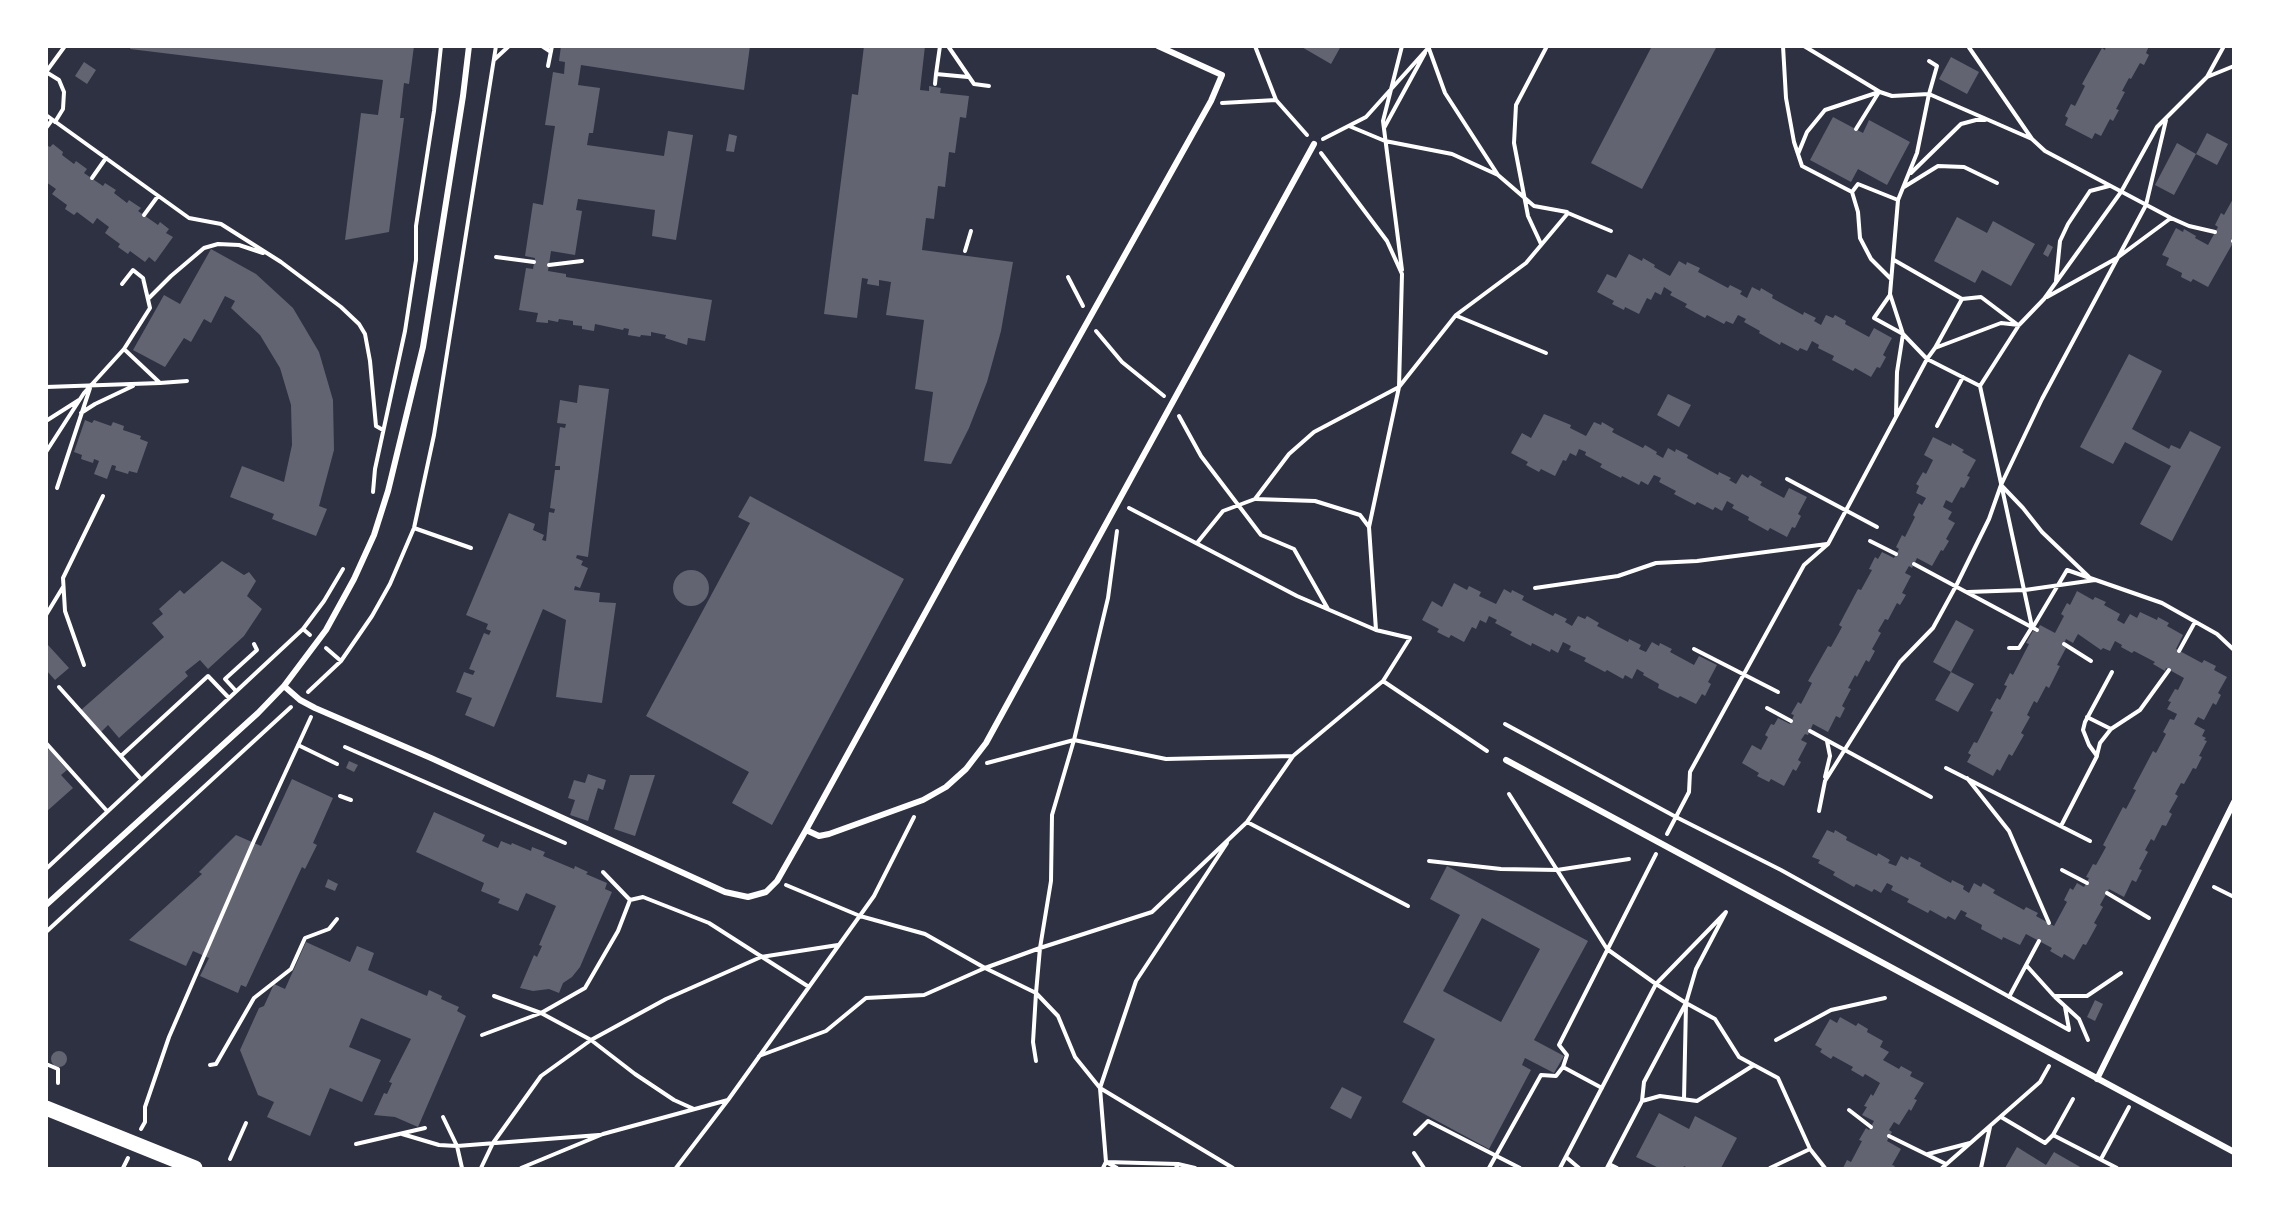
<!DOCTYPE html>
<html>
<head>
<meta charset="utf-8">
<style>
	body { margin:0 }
	#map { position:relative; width:2280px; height:1215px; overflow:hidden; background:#2d3142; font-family:Signika,sans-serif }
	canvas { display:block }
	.frame { position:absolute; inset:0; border:48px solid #fff; pointer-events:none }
</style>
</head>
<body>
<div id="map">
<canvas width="2280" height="1215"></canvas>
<div class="frame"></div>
</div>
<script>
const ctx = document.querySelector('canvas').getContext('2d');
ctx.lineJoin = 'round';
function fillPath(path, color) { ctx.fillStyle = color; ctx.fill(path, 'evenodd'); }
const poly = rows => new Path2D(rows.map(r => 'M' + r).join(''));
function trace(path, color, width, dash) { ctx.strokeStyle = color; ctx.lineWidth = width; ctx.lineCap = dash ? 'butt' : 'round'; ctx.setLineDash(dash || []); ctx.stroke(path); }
const building = poly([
	[131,46,414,46,409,84,404,83,400,118,404,118,389,232,345,240,361,113,378,115,383,80,130,49],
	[561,46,750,46,744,90,581,65,578,85,600,88,593,133,589,133,587,145,664,156,668,131,693,135,676,240,652,236,655,210,578,199,576,210,582,211,575,255,551,251,548,271,566,274,566,277,712,300,705,341,688,338,687,345,665,338,666,335,651,332,651,336,641,335,640,337,628,335,629,329,624,328,623,330,595,324,594,331,582,329,582,326,573,325,573,321,559,319,558,322,548,320,548,323,536,322,538,313,519,310,526,268,533,269,535,258,525,256,533,203,543,205,555,126,545,125,553,72,564,74,565,62,559,61],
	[864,46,925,46,920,90,929,91,929,86,941,88,940,93,969,96,966,118,960,117,955,153,949,152,945,187,938,186,934,219,926,218,922,250,1013,262,1001,331,987,382,969,428,951,464,924,461,933,392,915,389,924,320,886,315,891,282,879,280,879,286,867,284,868,279,862,278,857,318,824,314,852,94,858,95],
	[1300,46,1341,46,1331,64],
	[1652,46,1717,46,1642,189,1591,163],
	[2106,46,2149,46,2146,53,2149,55,2144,65,2140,63,2131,79,2129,78,2122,91,2125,92,2116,109,2119,110,2113,121,2110,119,2101,136,2095,133,2092,139,2065,125,2068,118,2065,116,2071,104,2075,106,2085,86,2082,84,2102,48,2105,50],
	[1951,57,1979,72,1967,94,1939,79],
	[84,62,96,70,87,84,75,76],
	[1833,117,1863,133,1869,120,1910,142,1887,185,1858,169,1851,182,1810,160],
	[2207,133,2228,144,2217,165,2196,154],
	[729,134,737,136,734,152,726,151],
	[2177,143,2196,154,2174,195,2155,185],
	[53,144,63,152,62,155,74,164,76,161,87,169,84,173,103,186,105,183,116,190,114,193,127,203,129,200,141,208,138,211,158,225,160,222,169,229,166,233,173,237,155,262,149,257,145,262,130,251,128,254,118,247,120,244,105,233,109,227,97,218,93,224,77,212,74,215,65,209,67,205,52,194,56,189,46,182,46,145,50,147],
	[2234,197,2234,241,2208,287,2193,279,2191,282,2181,277,2182,273,2166,265,2169,258,2162,255,2176,228,2183,232,2184,229,2196,236,2195,238,2208,245,2218,227,2215,225,2221,213,2224,215],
	[1957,217,1987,233,1993,221,2035,244,2011,286,1982,270,1975,283,1934,261],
	[2048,244,2053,247,2048,257,2043,254],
	[211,249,256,274,293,308,319,352,333,400,334,450,319,506,327,509,316,536,272,519,274,514,230,497,242,466,284,482,292,445,291,405,280,368,260,335,231,308,235,301,225,296,211,323,204,319,191,342,184,338,165,367,133,350,164,295,180,304],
	[1629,254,1642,261,1643,258,1655,265,1654,267,1670,276,1679,261,1686,265,1687,262,1700,268,1698,272,1728,288,1730,285,1742,291,1740,294,1747,298,1752,287,1760,291,1761,288,1773,295,1772,298,1803,315,1804,312,1816,318,1814,321,1821,325,1826,315,1833,318,1835,315,1846,321,1845,324,1869,337,1874,328,1892,338,1883,355,1886,357,1880,368,1877,367,1871,377,1855,368,1853,371,1832,360,1834,356,1818,348,1819,345,1812,341,1807,351,1800,348,1798,351,1781,342,1780,345,1759,333,1760,331,1744,322,1746,319,1738,315,1733,324,1726,321,1724,324,1707,315,1705,318,1685,307,1687,304,1670,295,1672,292,1664,287,1661,295,1655,292,1651,300,1647,298,1639,314,1625,307,1624,310,1612,304,1614,301,1597,292,1607,274,1616,278],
	[2129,354,2162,371,2132,429,2169,449,2171,445,2180,449,2190,431,2221,447,2172,541,2140,524,2171,466,2125,442,2113,464,2080,447],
	[579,385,609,389,588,557,577,555,576,558,583,561,581,565,588,568,580,588,575,586,574,590,600,593,599,602,616,603,602,703,556,697,566,620,543,609,494,727,465,715,472,698,456,692,464,672,473,675,475,671,469,669,484,633,489,635,491,631,486,629,488,624,466,615,509,513,535,524,533,530,544,535,542,540,546,541,549,512,554,513,555,509,550,508,555,470,560,470,560,466,555,466,560,427,565,428,566,424,557,423,560,400,577,403],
	[1668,394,1691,405,1679,427,1657,415],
	[1544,414,1571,425,1570,428,1586,436,1594,422,1601,425,1602,422,1614,429,1612,432,1643,448,1645,445,1657,452,1656,454,1663,458,1668,448,1675,452,1676,449,1688,455,1687,458,1718,475,1719,472,1731,478,1729,480,1736,484,1742,474,1748,478,1750,475,1762,482,1760,485,1784,498,1789,488,1807,497,1798,514,1801,516,1795,528,1792,527,1787,537,1770,528,1768,531,1748,520,1749,517,1732,508,1734,505,1727,501,1722,511,1715,507,1713,510,1697,502,1695,505,1674,494,1676,491,1659,482,1661,478,1654,475,1648,485,1641,481,1639,485,1622,476,1621,478,1600,467,1602,464,1585,455,1586,452,1579,449,1576,456,1570,453,1566,461,1563,460,1555,476,1541,469,1539,472,1526,465,1528,462,1511,453,1522,433,1531,438],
	[85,420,92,423,94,420,111,426,113,422,124,426,123,430,141,436,140,439,148,442,137,473,129,471,128,474,115,470,116,466,112,465,107,479,94,474,99,461,94,459,93,463,81,459,82,455,74,452],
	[1933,437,1951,446,1952,443,1964,450,1962,452,1976,460,1967,476,1970,477,1964,488,1961,487,1952,503,1946,500,1943,507,1952,512,1948,519,1955,523,1946,539,1949,541,1943,551,1941,550,1932,566,1917,558,1912,568,1909,566,1905,573,1911,576,1902,593,1906,595,1900,605,1897,603,1888,620,1885,619,1878,631,1881,633,1872,649,1875,651,1869,662,1866,660,1857,677,1855,675,1848,688,1851,689,1842,706,1845,708,1840,718,1836,716,1828,732,1813,724,1808,735,1805,734,1801,740,1807,743,1798,760,1801,762,1796,771,1793,769,1784,786,1771,779,1769,782,1757,776,1759,773,1742,763,1752,745,1761,750,1768,737,1765,735,1771,724,1774,725,1778,718,1790,724,1794,715,1791,714,1798,702,1801,704,1812,683,1808,681,1828,646,1831,647,1842,627,1839,625,1858,589,1861,590,1872,570,1869,569,1875,557,1878,559,1882,552,1894,558,1899,549,1896,547,1902,535,1905,537,1915,517,1913,515,1919,503,1922,505,1926,498,1916,493,1919,486,1916,484,1923,472,1926,474,1933,460,1924,455],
	[750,496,904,579,772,825,732,803,749,772,646,716,750,523,738,517],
	[222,561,244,575,249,572,256,581,247,596,262,609,244,636,208,669,200,660,185,672,188,676,119,738,108,725,101,732,81,710,164,637,152,623,163,614,159,609,180,590,184,594],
	'673 588a18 18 0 1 1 36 0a18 18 0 1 1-36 0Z',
	[1454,583,1467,590,1469,586,1481,592,1479,596,1496,604,1504,589,1511,593,1512,590,1524,596,1522,600,1553,616,1555,613,1567,619,1565,622,1572,626,1578,616,1585,619,1587,616,1599,623,1597,626,1628,642,1629,639,1641,645,1639,649,1646,652,1652,642,1659,646,1660,643,1672,649,1670,652,1694,665,1699,656,1717,665,1708,682,1711,684,1705,696,1702,694,1696,704,1680,696,1678,698,1658,688,1659,684,1643,675,1644,673,1637,669,1632,679,1625,675,1623,679,1607,670,1605,672,1584,661,1586,658,1569,650,1571,646,1563,642,1558,653,1551,649,1550,652,1532,643,1531,646,1510,635,1512,632,1495,623,1497,620,1489,616,1486,623,1480,620,1476,629,1472,627,1464,642,1451,635,1449,638,1437,632,1439,629,1422,620,1432,601,1442,607],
	[2077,591,2093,600,2095,597,2106,602,2104,605,2120,614,2117,620,2124,624,2130,614,2137,618,2140,612,2157,620,2158,617,2169,623,2167,626,2183,635,2176,649,2202,663,2204,660,2216,666,2214,670,2227,677,2218,693,2221,695,2216,705,2213,703,2204,720,2198,717,2194,724,2205,730,2202,736,2206,738,2204,740,2207,741,2199,756,2202,757,2196,769,2193,768,2184,784,2181,783,2175,794,2178,796,2169,812,2172,814,2166,826,2162,825,2154,841,2151,839,2145,850,2148,852,2139,869,2142,870,2136,882,2132,880,2124,897,2109,889,2100,905,2103,907,2094,923,2097,925,2086,945,2083,944,2074,960,2064,954,2062,958,2050,951,2052,948,2026,934,2020,945,2003,937,2002,940,1981,929,1982,925,1965,916,1967,913,1961,910,1955,920,1948,916,1946,919,1930,910,1928,913,1907,902,1909,899,1891,890,1893,886,1887,883,1881,893,1874,889,1872,892,1856,884,1854,887,1833,875,1835,872,1818,863,1820,860,1812,857,1827,830,1834,833,1835,830,1847,837,1846,840,1877,856,1878,853,1890,860,1888,863,1896,866,1901,856,1908,860,1909,857,1921,863,1920,866,1951,883,1952,880,1964,886,1963,889,1969,893,1974,883,1981,887,1983,883,1995,890,1993,893,2024,910,2026,907,2038,913,2036,916,2054,926,2067,902,2064,900,2070,888,2073,890,2077,883,2084,887,2089,878,2086,877,2093,864,2096,865,2106,847,2103,845,2123,807,2126,809,2136,790,2133,789,2153,751,2156,753,2166,734,2163,732,2170,719,2174,720,2177,714,2167,709,2171,702,2168,701,2175,689,2178,690,2184,678,2166,668,2165,671,2153,664,2155,662,2134,651,2132,653,2121,647,2122,645,2115,641,2110,651,2103,648,2101,650,2078,634,2073,643,2066,639,2063,646,2066,648,2057,665,2060,666,2049,688,2046,686,2037,703,2034,701,2027,715,2030,717,2021,733,2024,735,2012,756,2009,754,2000,771,1997,769,1993,776,1967,762,1971,755,1968,753,1974,742,1977,743,1993,712,1990,711,1997,698,2000,700,2007,686,2004,685,2010,673,2013,675,2029,644,2026,643,2033,631,2036,632,2040,625,2055,633,2064,616,2061,614,2067,603,2070,605],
	[1956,620,1974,630,1951,672,1933,662],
	[48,645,69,668,55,680,46,670,46,647],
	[1951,672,1974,684,1958,712,1935,700],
	[49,749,67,770,61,775,73,788,46,812,46,751],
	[349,761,358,765,354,772,346,768],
	[588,774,606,780,603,790,598,788,588,821,570,815,575,800,568,798,574,780,585,783],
	[630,775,655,775,635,836,614,829],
	[292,779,333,798,313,843,317,845,305,869,302,867,246,987,241,985,238,993,200,976,209,958,193,951,186,966,129,940,202,874,199,872,236,835,261,846],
	[434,812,485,835,482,841,498,848,501,841,511,845,512,843,531,851,532,847,545,852,543,856,574,869,575,866,588,872,586,874,607,883,605,889,612,892,580,967,572,977,563,983,559,993,549,989,533,991,520,988,534,955,537,957,542,946,539,945,556,906,526,893,518,911,498,903,500,899,481,891,484,883,416,852],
	[1447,866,1588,941,1534,1040,1564,1056,1554,1073,1525,1058,1522,1065,1531,1070,1489,1149,1402,1102,1435,1039,1403,1022,1460,915,1430,899],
	[1482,918,1540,949,1501,1022,1443,991],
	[328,879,338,884,335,891,325,887],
	[306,942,350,962,357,946,374,953,368,970,427,996,429,990,442,996,441,999,459,1007,457,1011,466,1016,418,1127,395,1117,374,1115,384,1093,387,1094,392,1083,389,1082,411,1039,361,1018,349,1047,381,1060,362,1102,330,1088,310,1136,267,1117,274,1102,258,1095,240,1050,259,1008,264,1006,274,984,285,989],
	[2095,1000,2103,1004,2095,1021,2087,1017],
	[1840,1017,1856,1026,1858,1023,1868,1029,1867,1032,1883,1041,1880,1047,1889,1052,1883,1060,1899,1069,1901,1066,1912,1072,1910,1076,1924,1083,1914,1099,1917,1100,1911,1111,1909,1109,1899,1125,1894,1122,1889,1130,1892,1132,1887,1141,1901,1149,1892,1165,1895,1166,1893,1168,1843,1168,1847,1160,1851,1162,1862,1141,1859,1140,1866,1128,1869,1130,1874,1121,1862,1115,1867,1107,1864,1106,1871,1094,1873,1096,1880,1083,1865,1074,1863,1077,1851,1070,1853,1067,1833,1056,1831,1059,1820,1052,1822,1049,1815,1045,1830,1019,1837,1023],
	'51 1059a8 8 0 1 1 16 0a8 8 0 1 1-16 0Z',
	[1342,1087,1362,1097,1351,1119,1330,1108],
	[1659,1113,1689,1129,1695,1116,1737,1138,1721,1168,1688,1168,1684,1166,1683,1168,1659,1168,1636,1157],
	[2017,1147,2046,1165,2054,1152,2082,1168,2005,1168]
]);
const path = poly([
	[542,46,551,52],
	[940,46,936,74,968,77],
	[948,46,974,84,989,86],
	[1255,46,1276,100],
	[1402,46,1383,121,1402,270],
	[1428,46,1445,93,1498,175,1534,206,1567,212],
	[1783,46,1786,98,1794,142,1802,166,1852,192,1858,184,1898,200],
	[1804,46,1880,92,1892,96,1929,94,2032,139,2045,151,2171,218,2189,226,2215,232],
	[1968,46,2032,139],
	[495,59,509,46],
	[1929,61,1937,66,1929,94,1917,153,1898,200,1890,294,1903,334,1927,359,1935,348,2001,323,2019,325],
	[548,66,552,46],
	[46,72,59,80,64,92,63,109,55,122],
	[46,72,65,46],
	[2207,77,2234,66],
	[935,84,936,74],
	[1222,103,1276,100,1307,135],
	[46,115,189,218,221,224,281,262,341,307,359,324,365,334,370,361,376,426,383,430],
	[1349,126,1385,141,1452,154,1498,175],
	[46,128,52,120],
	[1384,128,1425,53],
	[1856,129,1879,92],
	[1323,139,1366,117,1429,47],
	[1321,153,1387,241,1402,274,1399,387,1369,527,1376,630,1410,638,1383,681],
	[1798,154,1807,132,1825,110,1879,92],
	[1911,173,1961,124,1976,120,1985,120],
	[92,178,106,158],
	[1904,187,1938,166,1964,167,1997,183],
	[1852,192,1858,212,1860,238,1871,259,1891,279],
	[144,215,158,196],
	[2233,241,2234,242],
	[1541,244,1528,216,1514,143,1516,105,1547,46],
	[965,251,971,231],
	[496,257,534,262],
	[1894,260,1962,299],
	[549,265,582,261],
	[1068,277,1083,306],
	[2056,281,2060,241,2068,224,2090,191,2109,186],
	[122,284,133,270,143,278,150,308,124,349,160,383,187,381],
	[1890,295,1874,318,1903,334,1897,372,1896,415],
	[2047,297,2117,258,2171,218],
	[148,299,171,276,204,248,218,244,239,245,263,253],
	[1457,316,1546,353],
	[1096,331,1122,362,1164,396],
	[1935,348,1962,299,1981,297,2018,325],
	[1980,386,2032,627,2019,648,2009,648],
	[46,387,160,383],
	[81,413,95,404,133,386],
	[1179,416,1201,456,1261,535,1294,549,1328,609],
	[46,421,79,400],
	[1937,426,1963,377],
	[46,452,84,393,124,349],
	[1787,479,1877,527],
	[2001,485,2023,508,2042,532,2089,577],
	[57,488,90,388],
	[373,492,375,469,405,331,416,260,416,226,434,111,441,46],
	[1256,499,1315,501,1360,515,1369,527],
	[1129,508,1297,596,1376,630],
	[414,528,471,548],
	[1870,541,1896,554],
	[1197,543,1223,511,1255,499,1289,454,1314,432,1399,387,1456,315,1526,263,1568,213,1611,231],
	[1914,564,2037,630],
	[1535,588,1618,576,1656,563,1697,561,1827,544],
	[1968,592,2025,590,2095,580],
	[46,615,63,587],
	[2033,627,2067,570,2162,603,2217,634,2234,650],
	[310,635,303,629,324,601,343,569],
	[2064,644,2091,661],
	[326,648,341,661],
	[1694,649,1778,692],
	[2179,651,2195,622],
	[84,665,65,611,63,578,103,496],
	[59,687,141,779],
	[236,691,225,679,257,650,254,644],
	[308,692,341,661,372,616,390,584,414,528,434,435,496,46],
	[1767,708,1791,721],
	[2087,717,2111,729],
	[1505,724,1676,817,1781,870,2069,1030],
	[1810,731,1931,797],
	[46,743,107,811],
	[298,745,337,764],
	[345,747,565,843],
	[2097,755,2100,743,2111,729,2140,710,2169,670],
	[121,756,208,676,229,698],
	[987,763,1074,740,1166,759,1293,756,1383,681,1487,751],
	[1946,768,2090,841],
	[1825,777,1830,756,1827,741],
	[1967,778,2009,831,2049,923],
	[1509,794,1607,949,1656,984,1560,1168],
	[340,796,351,800],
	[1819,811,1825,781,1900,662,1933,628,1956,586,1989,519,2001,485,2042,399,2146,205,2166,120],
	[1247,822,1408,906],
	[2061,826,2097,756,2089,745,2083,730,2085,722,2112,672],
	[1667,834,1689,792,1690,772,1804,565,1828,544,1927,359,1980,386,2019,325,2044,299,2121,192,2157,127,2207,77,2224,46],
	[1227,843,1136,981,1100,1088,1233,1168],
	[1429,861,1501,869,1557,870,1629,859],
	[46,869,303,629],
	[2062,870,2087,883],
	[786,885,860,916,925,934,985,968,1036,993,1058,1016,1075,1057,1100,1088,1106,1162,1178,1164],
	[2214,887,2234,897],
	[2107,893,2149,918],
	[630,900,643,897,709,923,809,987],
	[46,932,291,707],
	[2026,965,2054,996,2087,996,2121,973],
	[494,996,541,1013,591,1040,635,1074,674,1100,694,1109],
	[2009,997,2039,941],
	[2055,997,2079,1019,2088,1040],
	[2065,1007,2069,1029],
	[482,1035,541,1013,585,988,618,931,630,900,603,872],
	[1776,1040,1831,1010,1885,998],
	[759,1056,826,1031,866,998,924,995,985,968,1040,948,1152,912,1247,822,1293,756],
	[1036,1061,1033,1042,1036,993,1040,948,1051,881,1052,815,1074,740,1108,598,1117,531],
	[46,1064,58,1069,58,1083],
	[210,1065,216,1064,254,998,291,969,305,938,329,929,337,919],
	[1602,1088,1563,1067,1567,1055,1559,1045,1656,854],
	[1684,1099,1686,1004],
	[2073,1099,2053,1135,2117,1168],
	[1642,1101,1644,1082,1686,1003,1696,969,1726,912,1656,984,1686,1003,1715,1019,1739,1057,1778,1078,1810,1149,1770,1168],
	[1849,1110,1871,1127],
	[443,1117,457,1146,462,1168],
	[2001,1117,2045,1143,2053,1135],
	[141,1129,145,1122,145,1107,169,1037,253,843,311,717],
	[402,1134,439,1145,457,1146,599,1135],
	[1415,1134,1428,1121,1520,1168],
	[1889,1136,1946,1164],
	[356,1144,425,1128],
	[1810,1149,1825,1168],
	[1414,1153,1424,1168],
	[1928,1154,1970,1143],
	[1566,1157,1579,1168],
	[230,1159,246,1123],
	[2101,1159,2129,1107],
	[1609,1164,1617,1168],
	[123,1168,128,1158],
	[481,1168,493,1143,541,1076,591,1040,666,999,761,957,838,945],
	[521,1168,603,1134,728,1100],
	[676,1168,728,1100,874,896,914,817],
	[1103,1168,1106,1162,1117,1168],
	[1176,1168,1178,1164,1195,1168],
	[1489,1168,1541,1075,1556,1076,1563,1067],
	[1607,1168,1642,1101,1660,1096,1697,1101,1754,1065],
	[1942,1168,2040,1082,2049,1066],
	[1981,1168,1990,1127]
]);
const minor = poly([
	[284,686,300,700,315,708,431,758,725,892,748,897,766,892,777,881,806,830,957,555,1211,101,1222,75,1158,46],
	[1506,760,2234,1152],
	[806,830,819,836,829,834,923,800,946,787,966,769,986,743,1314,144],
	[46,905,258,713,284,686,326,630,354,579,374,535,388,491,423,347,463,96,469,46],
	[2097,1079,2234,802]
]);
const primary = poly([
	[46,1108,195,1168]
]);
fillPath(building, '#626471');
trace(path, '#fff', 4);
trace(minor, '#fff', 6);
trace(primary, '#fff', 15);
</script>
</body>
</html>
